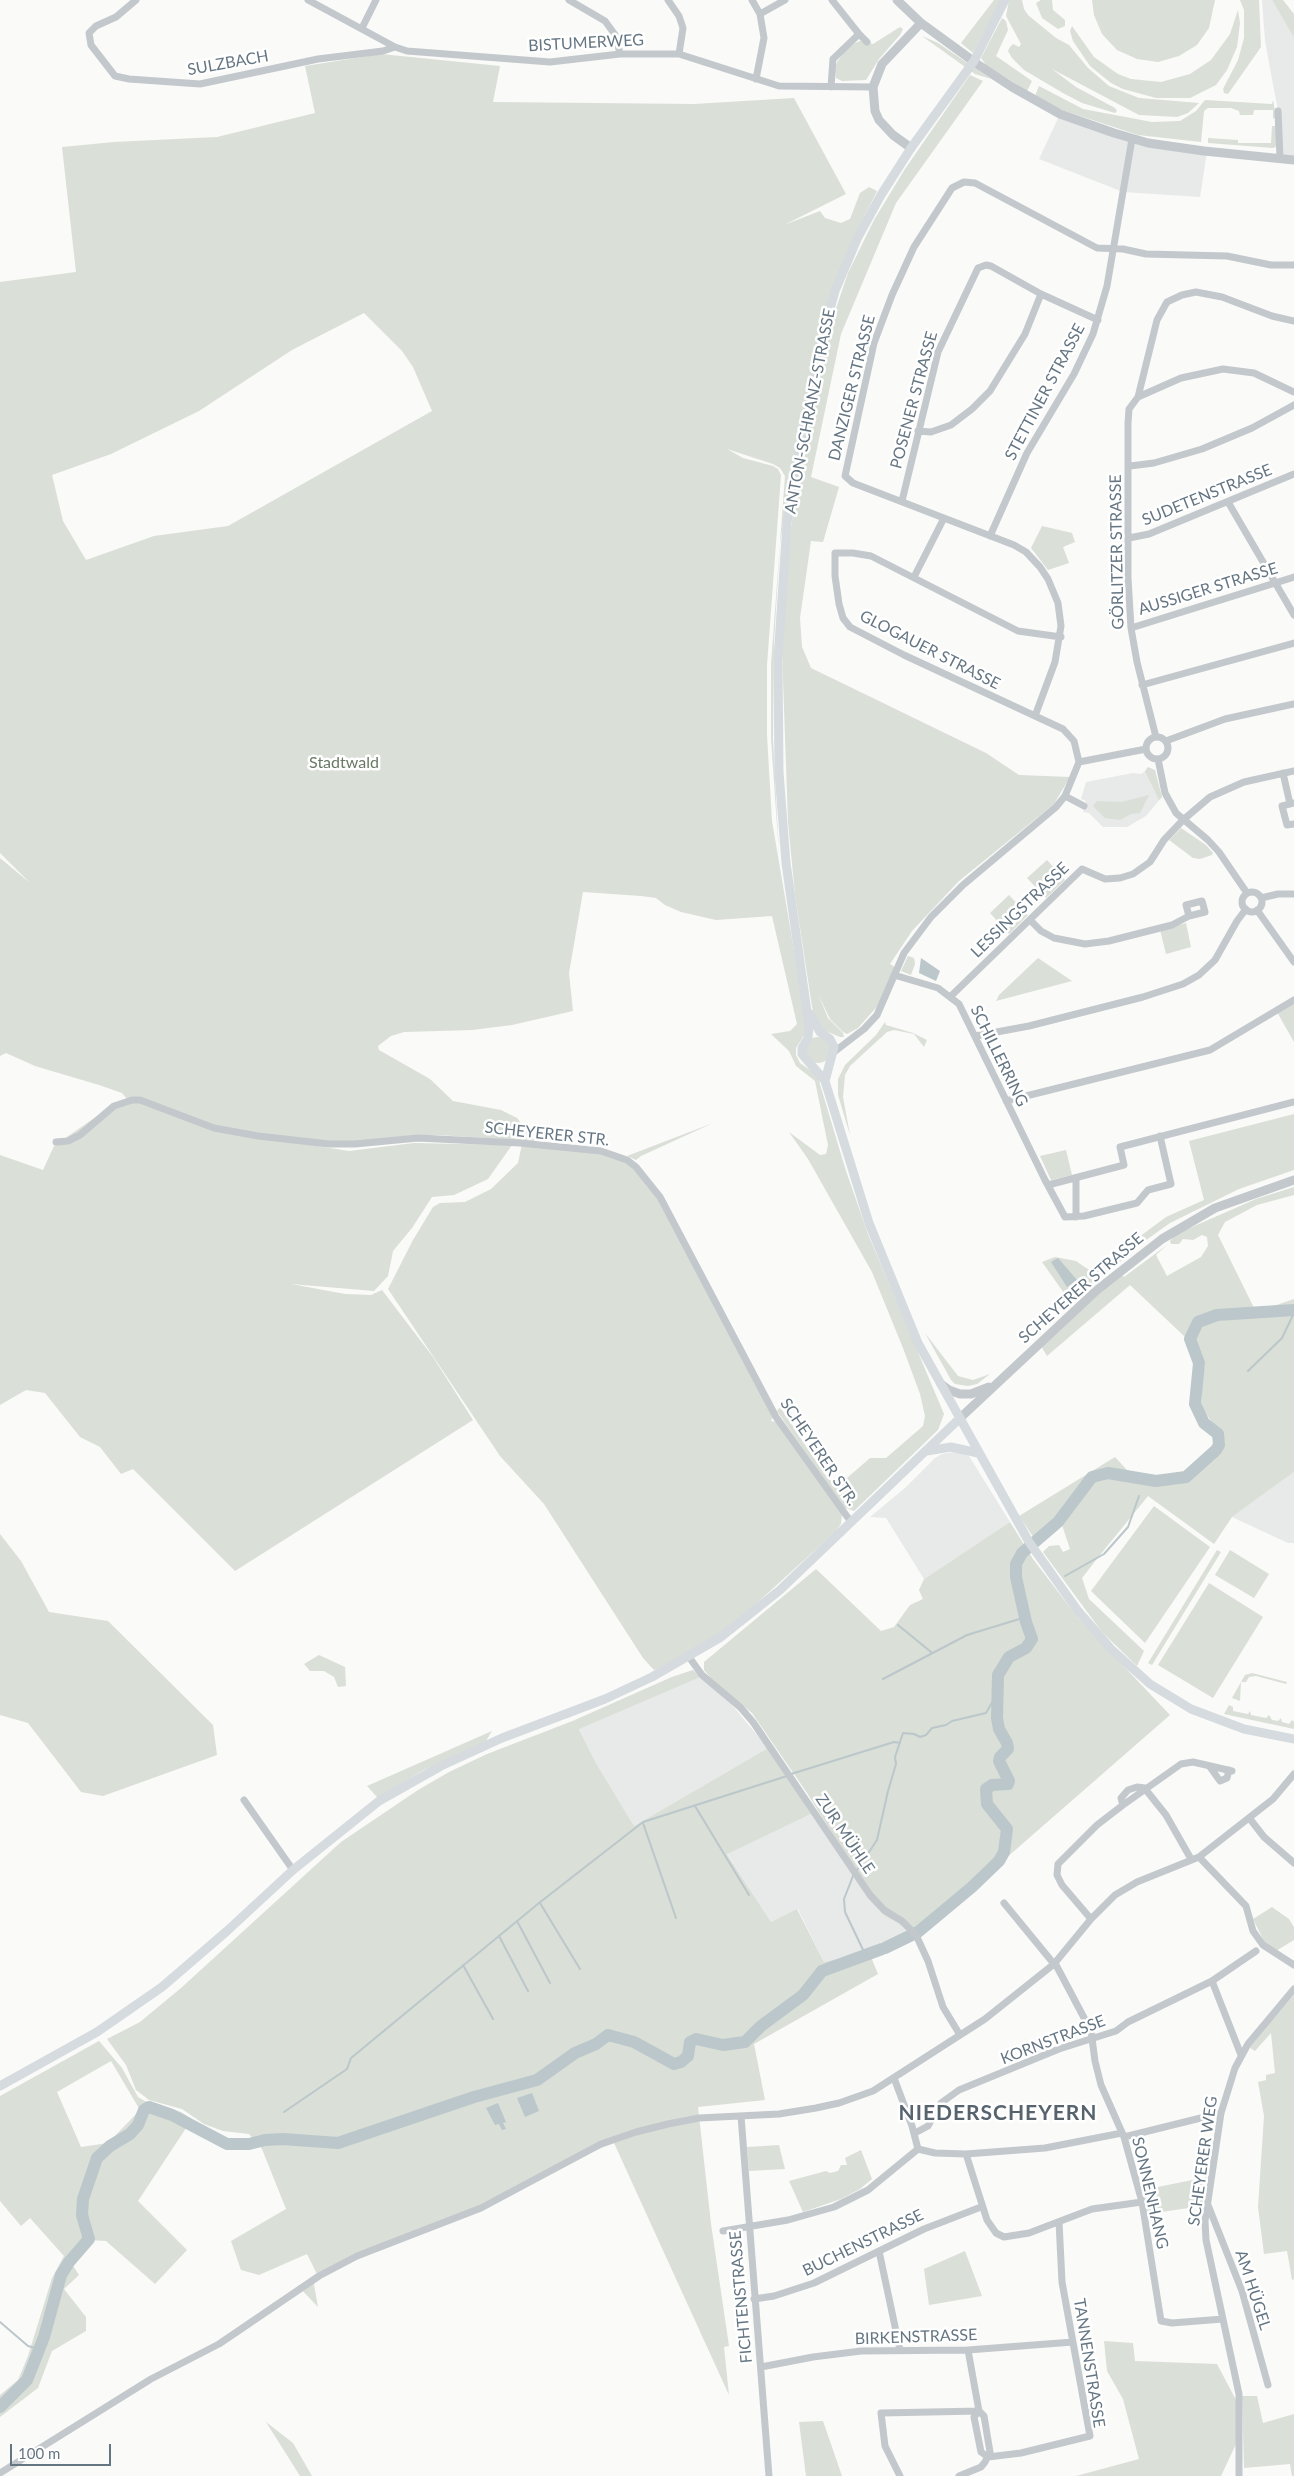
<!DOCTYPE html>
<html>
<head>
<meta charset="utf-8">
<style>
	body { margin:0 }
	#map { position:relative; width:1294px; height:2476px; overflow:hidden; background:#fafaf8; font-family:Lato,sans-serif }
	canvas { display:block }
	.scale { position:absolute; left:10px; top:2444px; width:101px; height:22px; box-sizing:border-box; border:2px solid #657683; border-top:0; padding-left:6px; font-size:15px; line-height:18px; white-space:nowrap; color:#657683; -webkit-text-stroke:4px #fff; paint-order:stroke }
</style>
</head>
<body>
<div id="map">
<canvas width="1294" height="2476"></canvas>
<div class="scale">100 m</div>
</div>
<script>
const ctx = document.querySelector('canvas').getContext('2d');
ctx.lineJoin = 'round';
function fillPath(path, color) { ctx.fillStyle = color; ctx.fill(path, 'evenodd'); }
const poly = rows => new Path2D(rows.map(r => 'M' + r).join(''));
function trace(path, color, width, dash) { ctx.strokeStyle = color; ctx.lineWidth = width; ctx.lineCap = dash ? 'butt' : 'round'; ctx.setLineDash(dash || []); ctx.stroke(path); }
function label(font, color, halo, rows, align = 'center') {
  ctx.font = font + ' Lato,sans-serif'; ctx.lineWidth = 5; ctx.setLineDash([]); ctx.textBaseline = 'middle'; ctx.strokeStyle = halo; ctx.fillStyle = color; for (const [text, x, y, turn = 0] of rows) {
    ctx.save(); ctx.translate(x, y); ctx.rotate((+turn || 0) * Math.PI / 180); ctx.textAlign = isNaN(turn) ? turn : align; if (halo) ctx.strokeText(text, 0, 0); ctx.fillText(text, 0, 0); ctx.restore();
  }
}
const built = poly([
	[1262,0,1272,0,1294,38,1294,160,1280,158,1278,111,1265,41],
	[1060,114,1114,133,1207,152,1200,197,1123,192,1039,159],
	[1145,771,1149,771,1162,797,1146,816,1127,827,1103,827,1089,813,1083,812,1086,801,1081,799,1086,782,1133,773,1141,774],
	[954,1450,969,1456,1010,1522,924,1579,886,1518,870,1517,905,1488,935,1458,942,1454,954,1452],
	[1294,1472,1294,1543,1288,1543,1232,1517],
	[693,1670,732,1705,768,1748,634,1826,596,1763,575,1720,672,1677],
	[811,1814,883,1915,903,1923,914,1937,871,1957,856,1954,824,1962,798,1909,771,1922,727,1853]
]);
const green = poly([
	[994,0,1001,0,973,53,961,43],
	[1009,0,1022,0,1024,9,1028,15,1056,38,1069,45,1088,68,1109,86,1139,98,1199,103,1188,113,1177,117,1139,115,1052,69,1076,87,1115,108,1117,111,1115,113,1082,103,1063,93,1024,70,1012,58,1008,51,1010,47,1013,44,1019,47,1021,44,1006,16],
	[1041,0,1052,0,1053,10,1065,20,1065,26,1058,29,1042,18,1036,3],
	[1092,0,1215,0,1209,28,1197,45,1179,56,1158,62,1137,59,1117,50,1102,34,1094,15],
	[1240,0,1259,0,1261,47,1228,94,1224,93,1223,89,1238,60,1244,38,1244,10],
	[1272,0,1283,0,1294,14,1294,38],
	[1238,10,1240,23,1237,47,1227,70,1216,85,1190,98,1156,98,1123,89,1111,83,1090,66,1073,41,1070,31,1072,26,1094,57,1118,74,1131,79,1161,82,1190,74,1211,60,1230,34],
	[1002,18,1006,21,1008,30,996,56,1032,81,1027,91,986,65,981,58],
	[900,27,903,29,900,35,879,59,866,80,842,81,836,78,835,70,837,62,844,52,855,43,860,41,873,44],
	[922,36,938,43,991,79,975,74],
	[381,54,500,66,493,102,694,104,794,98,846,194,784,225,820,211,825,218,841,223,850,219,860,193,869,187,877,191,855,235,821,327,789,476,780,545,774,641,773,738,779,855,771,739,771,664,785,476,780,468,773,464,727,449,743,458,773,466,778,469,781,475,767,665,767,735,772,821,806,1021,806,1032,796,1048,796,1055,800,1063,814,1073,819,1081,846,1171,868,1234,944,1414,938,1430,854,1511,843,1507,777,1411,780,1407,828,1479,839,1485,870,1458,886,1458,923,1426,925,1416,920,1394,903,1348,872,1272,808,1159,789,1132,820,1155,826,1154,828,1145,815,1081,796,1066,789,1051,771,1034,790,1031,797,1024,772,916,716,920,681,912,665,905,656,898,641,896,583,892,569,973,573,1011,512,1025,472,1030,404,1032,391,1036,378,1046,379,1050,430,1079,453,1101,501,1110,517,1118,535,1141,438,1135,355,1144,259,1137,349,1151,414,1143,512,1145,488,1179,454,1195,432,1197,412,1228,393,1251,388,1276,374,1291,291,1284,345,1294,371,1295,382,1290,433,1357,473,1420,235,1571,133,1469,121,1474,100,1447,80,1437,45,1393,26,1390,0,1405,0,1155,43,1170,54,1146,110,1107,127,1099,122,1093,99,1085,35,1066,6,1053,0,1056,0,858,30,883,0,853,0,282,76,272,62,147,114,142,217,137,315,113,305,66],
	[364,313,402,351,413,367,432,411,228,526,154,536,86,560,63,521,52,475,111,454,199,411,292,350],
	[970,75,983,81,896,203,841,334,811,477,839,487,823,542,811,541,800,618,802,647,811,668,986,753,1019,775,1070,777,1054,804,959,881,912,931,890,964,895,967,882,1001,858,1028,847,1034,843,1032,830,1019,818,994,828,1018,843,1033,844,1037,840,1037,821,1029,813,1013,795,895,788,822,782,651,789,544,798,473,825,341,848,273,874,220,905,169],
	[1039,86,1083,109,1152,122,1180,121,1196,111,1205,100,1272,104,1273,100,1276,117,1273,119,1273,110,1254,110,1253,115,1240,115,1239,111,1231,108,1208,108,1204,111,1201,142,1138,135,1062,110,1035,96],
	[1272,126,1276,126,1277,146,1273,148,1208,143,1208,138,1238,140,1238,143,1271,143],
	[1042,526,1072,533,1075,542,1063,547,1069,563,1048,570,1031,548],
	[1148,767,1155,770,1162,797,1159,800,1145,771],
	[1149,795,1140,813,1131,814,1120,820,1105,818,1093,806,1097,801,1121,802],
	[1181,828,1206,845,1213,853,1212,855,1200,859,1193,858,1169,840],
	[1047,860,1065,880,1046,898,1027,878],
	[1009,895,1028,915,1009,934,990,913],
	[1186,923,1191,947,1166,954,1160,930],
	[908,956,914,958,915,964,911,975,901,971],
	[1038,958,1072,981,996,1001,999,995],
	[1294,1003,1294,1042,1277,1012],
	[885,1022,886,1025,913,1033,927,1040,924,1047,914,1034,894,1030,887,1032,850,1066,845,1075,843,1097,850,1135,838,1095,838,1079,845,1065,876,1035],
	'805 1050a13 13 0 1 1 26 0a13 13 0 1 1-26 0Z',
	[1294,1114,1294,1170,1239,1189,1170,1223,1142,1243,1071,1303,1042,1262,1055,1257,1076,1261,1092,1272,1166,1217,1204,1200,1189,1141],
	[713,1123,641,1156,636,1160,627,1156],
	[522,1144,606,1154,627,1163,641,1175,656,1197,773,1415,771,1421,776,1422,842,1514,841,1524,835,1532,747,1612,718,1635,661,1668,654,1670,643,1658,544,1504,500,1456,388,1289,413,1240,433,1207,440,1203,465,1202,491,1189,518,1163],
	[1066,1150,1072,1175,1051,1180,1040,1156],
	[1294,1187,1294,1195,1257,1205,1225,1222,1218,1235,1256,1312,1294,1299,1294,1472,1232,1517,1214,1544,1148,1496,1100,1555,1082,1578,1089,1599,1144,1651,1137,1666,1102,1632,1043,1552,1049,1546,1059,1545,1063,1552,1070,1549,1061,1522,1091,1480,1096,1477,1110,1474,1152,1483,1182,1482,1189,1480,1185,1473,1195,1471,1218,1452,1225,1442,1201,1406,1202,1389,1200,1379,1205,1366,1201,1352,1130,1285,1047,1356,1041,1346,1081,1308,1122,1274,1124,1277,1167,1245,1156,1255,1167,1276,1201,1257,1208,1246,1207,1237,1202,1235,1193,1240,1183,1239,1179,1244,1171,1244,1170,1241,1176,1234,1256,1199],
	[925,1333,958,1376,973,1380,990,1374,977,1384,968,1386,955,1384,951,1380],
	[1115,1457,1127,1470,1141,1474,1109,1471,1094,1475,1083,1485,1066,1508,1034,1538,1019,1516],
	[1154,1506,1210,1547,1145,1643,1091,1591],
	[1010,1522,1033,1559,1078,1618,1170,1715,919,1934,883,1915,807,1793,752,1713,715,1683,704,1670,704,1662,816,1569,881,1631,894,1627,910,1605,923,1599,919,1590,924,1579],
	[0,1534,21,1561,49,1612,108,1621,213,1725,217,1755,103,1796,81,1792,28,1723,0,1715],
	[1217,1550,1221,1552,1152,1665,1148,1663],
	[1230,1550,1269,1574,1254,1598,1215,1575],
	[1209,1583,1263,1617,1213,1698,1158,1665],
	[319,1655,345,1667,346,1686,338,1687,334,1677,324,1671,310,1671,304,1664],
	[693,1670,700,1677,579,1729,596,1763,634,1826,768,1748,811,1814,727,1854,771,1922,797,1909,824,1962,856,1954,871,1957,878,1974,754,2044,765,2100,698,2107,711,2224,729,2346,724,2347,729,2395,614,2143,562,2163,481,2208,357,2256,313,2279,318,2307,300,2288,312,2279,318,2276,307,2254,259,2275,241,2270,231,2241,286,2209,262,2149,249,2134,223,2131,204,2124,182,2109,149,2100,136,2090,126,2065,107,2039,140,2022,181,1988,341,1842,418,1790,449,1772,487,1754,575,1720,672,1677],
	[1252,1673,1287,1682,1286,1684,1256,1676,1249,1677,1246,1682,1241,1682,1240,1701,1232,1698,1241,1682,1245,1675],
	[1229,1705,1233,1707,1233,1711,1248,1714,1250,1711,1251,1715,1266,1718,1269,1715,1272,1720,1278,1721,1281,1718,1282,1722,1289,1724,1292,1720,1294,1722,1294,1729,1224,1714],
	[492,1731,486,1741,422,1771,378,1798,367,1786],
	[1272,1907,1289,1919,1294,1927,1294,1940,1276,1951,1265,1943,1253,1919],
	[1294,1995,1294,2279,1292,2280,1287,2251,1264,2254,1258,2207,1264,2116,1258,2082,1266,2080,1266,2075,1275,2073,1271,2033,1255,2051,1250,2048,1252,2043],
	[99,2041,122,2068,138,2097,148,2103,181,2112,192,2119,138,2201,187,2250,155,2284,106,2241,89,2240,70,2261,79,2275,64,2289,86,2317,86,2331,52,2351,38,2388,0,2417,0,2395,18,2380,28,2356,52,2278,64,2256,30,2218,21,2226,0,2201,0,2096],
	[111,2061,140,2110,108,2143,81,2147,57,2092],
	[779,2145,785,2169,749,2171,747,2147],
	[861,2150,872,2179,860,2189,841,2199,803,2212,789,2181,826,2171,830,2173,838,2171,841,2165,847,2165,845,2158],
	[1207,2177,1202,2206,1148,2214,1143,2190],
	[965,2251,982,2296,929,2305,924,2269],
	[1104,2341,1133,2343,1135,2361,1217,2364,1236,2400,1236,2444,1221,2476,1076,2476,1139,2459,1123,2399,1107,2371],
	[1242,2396,1257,2396,1263,2423,1294,2414,1294,2476,1292,2476,1290,2464,1244,2468],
	[823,2421,842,2476,806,2476,799,2422],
	[266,2422,293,2443,312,2476,300,2476]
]);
const water = poly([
	[921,958,940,971,936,981,919,973],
	[1058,1258,1077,1280,1067,1287,1051,1262],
	[532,2093,539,2111,525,2117,517,2098],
	[498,2103,506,2122,503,2123,506,2129,502,2130,499,2124,495,2125,486,2108]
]);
const stream = poly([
	[1248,1371,1282,1338,1294,1313],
	[1065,1576,1104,1554,1128,1527,1139,1496],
	[898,1625,931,1652],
	[883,1679,967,1635,1026,1617],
	[791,1774,894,1742,900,1743],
	[695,1806,749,1895],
	[643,1823,676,1918],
	[540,1903,580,1969],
	[517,1921,550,1983],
	[499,1936,528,1991],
	[866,1956,845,1912,844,1899,853,1876,877,1840,888,1791,896,1764,895,1757,903,1733,914,1734,920,1737,926,1735,932,1728,946,1725,952,1721,986,1713,997,1694],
	[463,1965,493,2019],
	[284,2112,347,2069,351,2058,539,1903,643,1822,787,1776],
	[0,2322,28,2346,39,2349]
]);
const river = poly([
	[885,1948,918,1932,972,1887,999,1861,1004,1852,1007,1829,987,1804,986,1789,992,1785,1008,1784,1009,1781,999,1761,1000,1757,1008,1749,1007,1743,999,1729,997,1718,998,1675,1009,1657,1026,1648,1032,1639,1026,1622,1016,1577,1016,1564,1022,1553,1058,1522,1092,1477,1108,1473,1156,1481,1186,1477,1216,1450,1219,1445,1218,1434,1204,1423,1195,1404,1199,1363,1190,1339,1198,1322,1217,1315,1294,1310],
	[0,2407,27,2380,44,2337,61,2275,69,2262,89,2239,82,2215,83,2199,97,2158,110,2146,130,2134,138,2125,144,2110,149,2107,172,2115,227,2144,249,2144,265,2140,283,2139,338,2143,474,2097,537,2080,575,2053,596,2044,608,2035,634,2042,674,2064,681,2062,688,2056,690,2042,696,2039,723,2045,745,2042,761,2026,803,1995,822,1971,882,1949]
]);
const minor = poly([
	[136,0,116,17,96,26,89,33,91,45,115,76,129,79,200,84,318,59,383,51,395,47],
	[308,0,395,47,407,51,550,62,620,54,679,54,779,86,873,87],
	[569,0,605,21,616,36,620,54],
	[668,0,679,16,683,28,679,54],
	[752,0,760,14,764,38,756,79],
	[760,14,785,0],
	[362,28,376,0],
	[859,34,867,42],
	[831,87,833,59,859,34,832,0],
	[1278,111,1280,158],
	[1138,397,1181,378,1223,369,1254,373,1294,392],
	[918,431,931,432,951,425,972,409,990,391,1025,334,1041,294],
	[1130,466,1154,463,1202,449,1252,428,1294,405],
	[902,501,938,352,978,268,986,265,991,266,1041,294,1098,320],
	[1228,502,1294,615],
	[990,536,1027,453,1074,374,1093,334,1107,286,1132,139],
	[1129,538,1149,534,1294,474],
	[914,577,944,518],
	[1131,628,1294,577],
	[1142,685,1294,643],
	[1035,716,1055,662,1061,626,1058,603,1048,579,1040,567,1026,552,1014,545,853,483,845,476,874,343,892,295,914,247,952,188,964,182,975,183,1097,248,1123,249,1146,254,1227,256,1271,265,1294,265],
	'1146 748a11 11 0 1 1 22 0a11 11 0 1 1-22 0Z',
	[1156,737,1137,662,1131,628,1128,578,1128,423,1129,409,1138,397,1157,320,1167,302,1182,295,1196,292,1222,297,1272,316,1294,321],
	[1166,741,1225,719,1294,704],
	[1158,759,1165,793,1176,813,1208,840,1219,852,1247,893],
	[1079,762,1146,749],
	[1283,773,1290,804],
	[1065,796,1084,806],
	[1294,803,1282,806,1287,825,1294,824],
	'1242 902a10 10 0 1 1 20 0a10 10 0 1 1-20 0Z',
	[1261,898,1278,894,1294,894],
	[1257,910,1294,962],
	[1030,920,1041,931,1054,938,1085,944,1109,941,1172,925,1189,916,1205,912,1202,901,1186,905,1189,916],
	[894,975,938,988,959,1004,1045,1180,1065,1217,1084,1216,1137,1203,1148,1190,1171,1184,1160,1136],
	[951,996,1082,869,1105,879,1120,878,1133,874,1150,862,1164,840,1183,820,1210,797,1244,782,1294,771],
	[975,1036,1029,1026,1143,997,1183,984,1199,975,1215,960,1237,921,1246,909],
	[834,1052,864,1029,877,1015,904,953,931,917,963,885,1056,807,1065,796,1079,762,1074,741,1063,729,904,655,850,627,843,618,839,604,835,576,835,553,853,553,871,556,1018,631,1061,637],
	[1006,1101,1210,1050,1294,1000],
	[56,1142,68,1141,80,1135,114,1106,132,1100,140,1100,214,1128,258,1136,329,1144,355,1144,418,1138,520,1143,601,1151,627,1160,636,1167,660,1197,776,1417,851,1522],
	[1048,1185,1124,1165,1120,1147,1294,1102],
	[1076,1217,1076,1178],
	[689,1657,702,1675,740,1707,753,1722,870,1895,884,1910,902,1921,916,1935,928,1961,943,2007,960,2035],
	[1210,1767,1220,1781,1227,1778,1229,1770],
	[1145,1788,1137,1787,1128,1790,1121,1798,1123,1805,1181,1764,1193,1762,1232,1771],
	[1146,1790,1166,1815,1191,1859],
	[244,1800,293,1870],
	[1250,1819,1264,1837,1294,1863],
	[1199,1857,1246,1906,1253,1931,1263,1945,1294,1965],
	[1004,1903,1054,1964],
	[1091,1919,1062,1885,1057,1875,1058,1864,1097,1825,1123,1805],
	[1055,1963,1091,2031,1095,2061,1101,2085,1124,2137,1142,2202,1161,2321,1172,2323,1223,2319],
	[1241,2055,1212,1981,1256,1951],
	[894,2078,912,2126,918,2149],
	[741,2116,769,2476],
	[915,2133,928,2126,941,2103,959,2090,1059,2049,1116,2031,1128,2022,1212,1981],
	[1124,2137,1221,2113],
	[918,2149,935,2153,966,2154,1045,2148,1122,2133],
	[966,2154,987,2220,996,2233,1004,2237,1029,2233,1092,2209,1142,2202],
	[1208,2205,1242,2291,1268,2385],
	[723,2231,788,2220,834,2207,868,2190,918,2149],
	[879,2251,900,2350],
	[754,2299,774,2296,814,2283,924,2229,981,2207],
	[761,2367,813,2357,861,2351,968,2350,1073,2342],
	[988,2457,1021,2453,1090,2436,1062,2282,1059,2222],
	[0,2473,151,2379,219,2344,319,2276,357,2256,481,2208,601,2144,636,2132,668,2124,699,2118,779,2114,816,2108,839,2103,873,2091,985,2019,1054,1964,1091,1919,1115,1895,1137,1882,1199,1857,1273,1799,1294,1774],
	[900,2476,885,2446,881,2413,979,2411,968,2350],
	[959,2476,981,2467,985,2462,990,2452,984,2416,979,2411,974,2417,981,2452,988,2457],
	[1239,2476,1239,2394,1206,2240,1205,2221,1221,2113,1235,2068,1248,2044,1294,1989]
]);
const tertiary = poly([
	[897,0,921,23,969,58],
	[977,64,1012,87,1060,114,1114,133,1148,143,1204,151,1294,160],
	[911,148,893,135,879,120,875,111,873,87,882,64,921,23],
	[941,1384,949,1390,960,1394,971,1394,989,1387],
	[959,1419,1097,1290,1162,1239,1215,1208,1294,1180]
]);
const secondary = poly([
	[778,659,787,523,794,475,820,345,835,291,858,237,881,195,911,148,974,61,1005,0],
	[778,663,779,772,786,863,809,1026,808,1038,802,1048,802,1054,825,1081,869,1223,918,1343,1029,1542,1078,1611,1111,1649,1150,1684,1191,1709,1244,1729,1294,1739],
	[810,1014,820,1032,830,1039,834,1047,825,1081],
	[927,1451,951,1447,978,1453],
	[0,2086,97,2032,162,1987,227,1931,293,1870,379,1801,441,1766,502,1738,605,1699,652,1677,721,1637,780,1590,959,1419]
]);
const streetNames = [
	["BISTUMERWEG",586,43,-3],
	["SULZBACH",228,63,-10],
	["DANZIGER STRASSE",852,388,-76],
	["STETTINER STRASSE",1045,392,-62],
	["POSENER STRASSE",914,400,-75],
	["ANTON-SCHRANZ-STRASSE",810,411,-79],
	["SUDETENSTRASSE",1207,495,-22],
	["GÖRLITZER STRASSE",1117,552,-91],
	["AUSSIGER STRASSE",1208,589,-17],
	["GLOGAUER STRASSE",930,650,27],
	["LESSINGSTRASSE",1020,910,-44],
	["SCHILLERRING",999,1056,64],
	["SCHEYERER STR.",547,1134,6],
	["SCHEYERER STRASSE",1081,1288,-41],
	["SCHEYERER STR.",819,1452,56],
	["ZUR MÜHLE",845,1834,56],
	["KORNSTRASSE",1053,2040,-21],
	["SCHEYERER WEG",1203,2161,-82],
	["SONNENHANG",1150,2193,77],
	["BUCHENSTRASSE",863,2243,-26],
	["AM HÜGEL",1253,2290,72],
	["FICHTENSTRASSE",741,2297,-95],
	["BIRKENSTRASSE",916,2337,-2],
	["TANNENSTRASSE",1089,2363,81]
];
const parkNames = [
	["Stadtwald",344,763]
];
const districtNames = [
	["NIEDERSCHEYERN",998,2113]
];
fillPath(built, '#e8e9e9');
fillPath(green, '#dadfd7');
fillPath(water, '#bbc7cb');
trace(stream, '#bbc7cb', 2);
trace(river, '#bbc7cb', 12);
trace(minor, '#c3c8cc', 7);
trace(tertiary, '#c3c8cc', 9);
trace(secondary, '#d6dbdf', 9);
label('16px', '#657683', '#fff', streetNames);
label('16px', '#687a64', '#fff', parkNames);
ctx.letterSpacing = '1px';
label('bold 21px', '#57646e', '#fff', districtNames);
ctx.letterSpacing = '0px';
</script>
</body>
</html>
